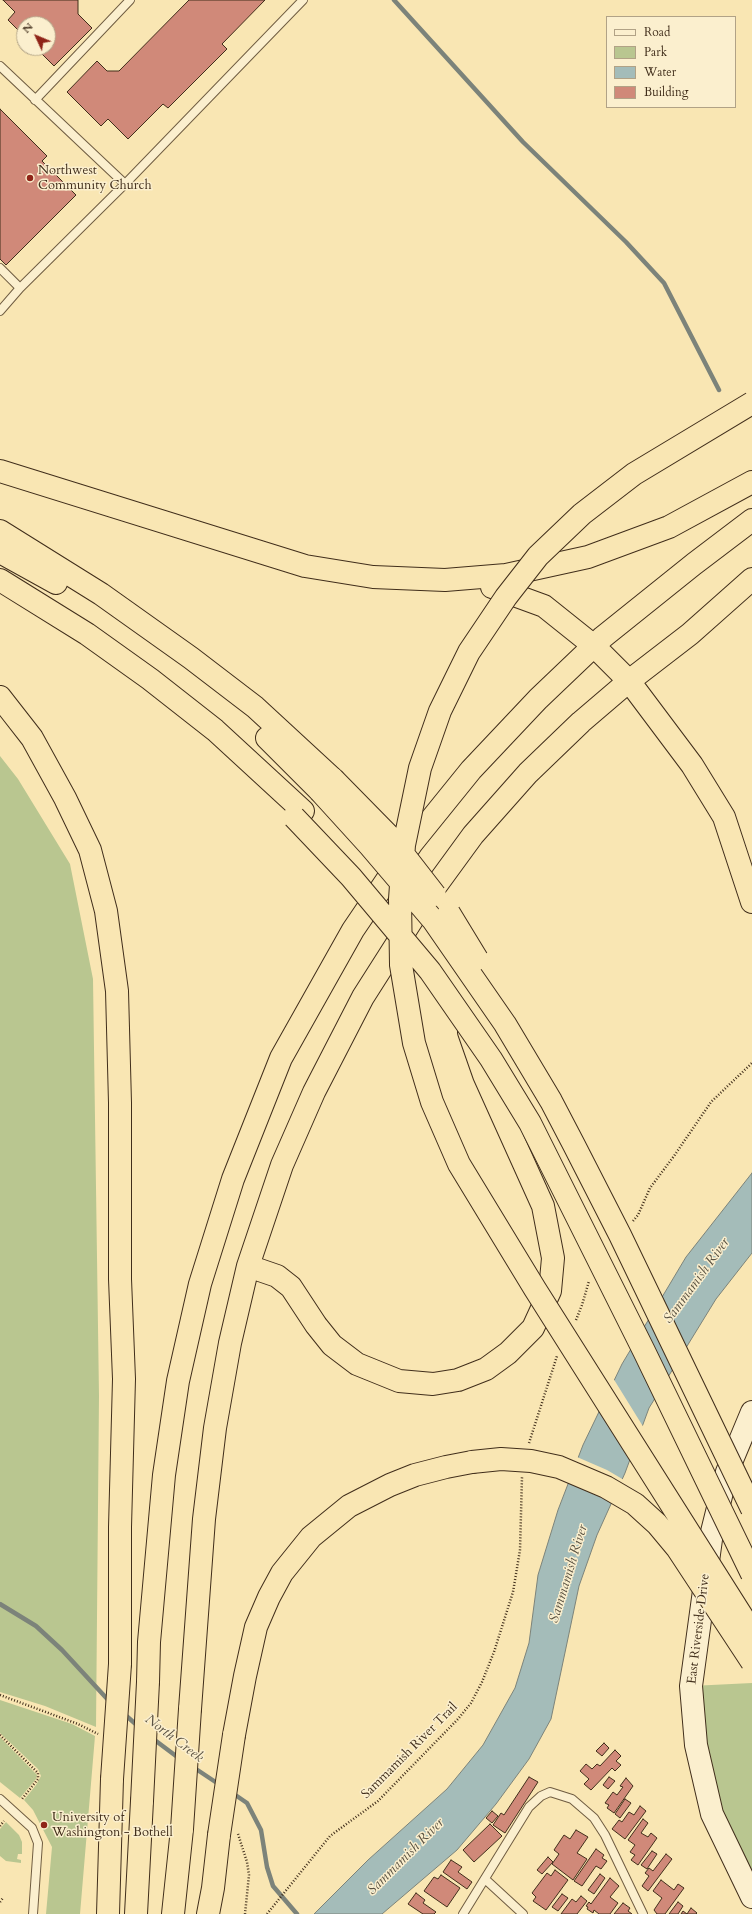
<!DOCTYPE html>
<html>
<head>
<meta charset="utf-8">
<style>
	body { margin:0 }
	#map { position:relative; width:752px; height:1914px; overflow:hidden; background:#f9e6b3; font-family:Cardo,serif }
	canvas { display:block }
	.legend { position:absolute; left:606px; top:16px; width:130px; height:92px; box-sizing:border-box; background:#fbefce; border:1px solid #b1a286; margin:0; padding:5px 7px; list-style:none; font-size:12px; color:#412e1b }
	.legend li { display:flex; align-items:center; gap:8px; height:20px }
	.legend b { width:20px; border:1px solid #b1a286 }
	.north { position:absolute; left:16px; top:16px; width:40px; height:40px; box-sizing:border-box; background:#fbefce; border:1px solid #b1a286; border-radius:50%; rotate:314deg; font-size:11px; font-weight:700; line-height:16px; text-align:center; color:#412e1b }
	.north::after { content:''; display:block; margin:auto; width:14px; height:18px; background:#8f2418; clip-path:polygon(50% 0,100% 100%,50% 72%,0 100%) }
</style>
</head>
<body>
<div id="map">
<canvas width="752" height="1914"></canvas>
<ul class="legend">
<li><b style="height:5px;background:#fbefce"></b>Road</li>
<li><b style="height:11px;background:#b9c690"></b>Park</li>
<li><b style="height:11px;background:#a4bcb9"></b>Water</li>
<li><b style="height:11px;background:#d08979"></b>Building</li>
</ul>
<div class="north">N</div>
</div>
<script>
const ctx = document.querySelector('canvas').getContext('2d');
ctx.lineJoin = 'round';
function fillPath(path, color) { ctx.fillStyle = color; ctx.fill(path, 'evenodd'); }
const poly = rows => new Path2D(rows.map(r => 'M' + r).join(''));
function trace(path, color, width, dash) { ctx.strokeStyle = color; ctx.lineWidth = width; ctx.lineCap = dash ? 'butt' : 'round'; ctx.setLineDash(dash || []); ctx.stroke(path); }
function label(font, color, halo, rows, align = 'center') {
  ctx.font = font + ' Cardo,serif'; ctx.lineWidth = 3; ctx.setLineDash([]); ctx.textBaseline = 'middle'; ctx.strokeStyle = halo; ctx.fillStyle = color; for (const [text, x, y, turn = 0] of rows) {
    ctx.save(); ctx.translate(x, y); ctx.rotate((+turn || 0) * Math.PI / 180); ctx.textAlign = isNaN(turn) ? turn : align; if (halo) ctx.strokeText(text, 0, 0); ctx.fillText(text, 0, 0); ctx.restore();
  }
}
const green = poly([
	[0,756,18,779,70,864,93,979,99,1396,96,1727,45,1706,0,1692],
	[752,1683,752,1897,712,1814,691,1686],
	[0,1700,72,1724,95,1736,80,1914,46,1914,52,1847,33,1810,24,1800,36,1785,41,1776,38,1769,0,1733],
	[0,1737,37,1775,36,1779,20,1798,0,1782],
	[6,1822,19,1835,22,1842,22,1854,18,1854,17,1859,21,1860,21,1863,6,1861,0,1856,0,1829]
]);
const water = poly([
	[752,1173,752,1253,716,1299,649,1408,625,1473,597,1535,579,1586,551,1719,529,1759,496,1804,457,1850,382,1914,314,1914,368,1860,447,1789,483,1745,515,1688,529,1643,538,1575,558,1510,583,1445,622,1364,686,1257,752,1173]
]);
const pier = poly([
	[613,1378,644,1428,633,1457,601,1404],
	[577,1457,607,1470,624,1480,613,1503,567,1482]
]);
const stream = poly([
	[394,0,523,142,626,242,664,283,719,390],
	[0,1604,36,1626,62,1650,110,1702],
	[123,1713,139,1727],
	[152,1738,180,1759],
	[193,1767,220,1785],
	[231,1792,247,1803,261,1830,267,1867,273,1886,297,1914]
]);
const building = poly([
	[3,0,78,0,78,14,92,28,54,66,36,48,48,48,48,24,24,24,24,36,8,20,15,12,3,0],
	[189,0,265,0,222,44,227,49,168,108,163,104,128,139,108,119,101,126,67,92,97,61,107,71,119,71,189,0],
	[0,109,47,156,42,161,76,195,6,265,0,259,0,109],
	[604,1743,609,1748,602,1756,596,1751,604,1743],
	[615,1750,621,1756,616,1761,621,1765,615,1771,612,1768,591,1790,584,1784,589,1779,580,1771,586,1764,592,1769,597,1764,600,1766,615,1750],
	[529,1777,538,1782,505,1833,493,1825,501,1813,504,1815,529,1777],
	[609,1777,615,1781,608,1789,603,1785,609,1777],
	[626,1778,633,1786,614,1813,607,1808,609,1805,605,1803,613,1792,617,1795,623,1787,620,1786,626,1778],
	[625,1799,631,1803,620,1818,615,1814,625,1799],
	[640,1806,646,1811,625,1839,612,1829,619,1820,622,1822,629,1812,634,1815,640,1806],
	[492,1811,498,1816,492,1823,486,1818,492,1811],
	[643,1819,648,1823,641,1833,648,1837,651,1833,657,1838,638,1865,631,1860,635,1855,630,1852,635,1845,628,1840,643,1819],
	[490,1824,502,1836,474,1862,463,1850,490,1824],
	[576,1830,588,1837,577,1853,587,1859,573,1880,552,1864,559,1854,554,1850,564,1835,570,1839,576,1830],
	[596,1849,604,1855,602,1858,607,1861,601,1869,596,1866,582,1886,574,1881,596,1849],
	[652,1851,657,1854,647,1869,641,1865,652,1851],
	[666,1854,672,1859,648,1891,642,1886,649,1876,645,1873,649,1868,653,1871,666,1854],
	[548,1857,553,1862,542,1874,537,1870,548,1857],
	[451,1860,462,1867,458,1872,472,1882,467,1889,443,1872,451,1860],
	[555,1870,568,1880,546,1910,533,1901,536,1897,532,1893,547,1873,551,1876,555,1870],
	[600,1874,605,1878,594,1894,588,1890,600,1874],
	[441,1875,460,1888,447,1907,424,1891,434,1877,438,1879,441,1875],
	[610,1878,619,1886,610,1897,618,1903,610,1914,599,1914,594,1910,593,1913,587,1909,588,1907,586,1906,589,1902,591,1904,610,1878],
	[661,1880,674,1890,678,1884,684,1888,665,1914,657,1914,654,1910,662,1898,653,1891,661,1880],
	[416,1893,425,1900,423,1903,436,1912,434,1914,423,1914,408,1904,416,1893],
	[562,1894,568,1898,558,1911,552,1907,562,1894],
	[581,1896,587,1901,577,1914,561,1914,572,1899,576,1902,581,1896],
	[678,1902,683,1906,678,1914,669,1914,678,1902],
	[623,1903,630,1908,628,1911,632,1914,614,1914,623,1903],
	[691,1908,697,1913,696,1914,681,1914,683,1911,687,1914,691,1908]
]);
const path = poly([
	[633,1221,638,1215,650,1188,674,1156,711,1102,752,1063],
	[576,1320,582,1305,589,1281],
	[529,1443,557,1356],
	[0,1695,78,1724,98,1734],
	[0,1735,38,1773,38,1779,22,1799],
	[0,1826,4,1821],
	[238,1834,247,1862,249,1875,245,1914],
	[0,1902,3,1898],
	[267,1914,330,1836,378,1801,458,1719,471,1703,482,1682,494,1652,513,1592,520,1550,522,1477]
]);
const lane = poly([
	[0,66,125,184],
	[35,100,130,0],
	[0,268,20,288],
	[0,311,20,288,125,184,303,0],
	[0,1799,32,1828,38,1843,33,1914],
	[485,1879,523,1914],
	[463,1914,529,1807,541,1796,550,1792,572,1799,594,1818,605,1835,643,1914]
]);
const secondary = poly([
	[752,1412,727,1472,712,1532,691,1686,696,1745,712,1814,752,1897]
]);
const highway = poly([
	[0,471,305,566,373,577,445,580,506,575,588,557,669,527,752,482],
	[0,531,101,594,191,658,255,707,333,779],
	[0,552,56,583],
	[0,580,87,634,150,679,215,730,303,811],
	[492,587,544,606,594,646,629,681,692,765,724,817,752,902],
	[0,697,32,738,65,798,90,850,106,911,117,991,120,1103,120,1279,124,1379,120,1527,120,1664],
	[267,738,320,791],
	[248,1266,277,1276,291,1287,316,1325,332,1345,357,1364,399,1381,433,1384,458,1380,486,1369,508,1353,533,1328,550,1291,553,1258,543,1206,484,1075,469,1032],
	[148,1682,149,1642,164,1475,178,1381,200,1284,233,1179,281,1058,353,930,412,843,471,770,538,699,603,637,694,564,752,520],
	[190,1709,204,1519,215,1428,230,1343,248,1266,282,1165,314,1092,363,997,419,909,473,835,528,773,581,722,629,681,690,634,752,579],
	[234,1735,245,1676,256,1627,269,1597,282,1573,311,1537,349,1506,390,1485,415,1475,446,1467,472,1462],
	[108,1914,112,1779],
	[136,1914,142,1801],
	[173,1914,182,1829],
	[208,1914,213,1888,219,1835]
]);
const highwayBridge = poly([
	[752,403,634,474,582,514,538,556,506,597,469,652,440,711,420,768,404,845,400,899,401,965,414,1043,432,1102,459,1164,535,1289,752,1632],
	[333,779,390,837,435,895],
	[320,791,370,846,433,920,505,1024,551,1101,574,1145,620,1235,752,1509],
	[294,817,351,877,430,971,491,1059,530,1123,644,1351,752,1574],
	[449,913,477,959],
	[472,1462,501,1459,531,1461,559,1467,606,1487,635,1504,657,1524,677,1548,752,1662],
	[112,1779,120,1664],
	[142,1801,148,1682],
	[182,1829,190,1709],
	[219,1835,234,1735]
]);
const markers = [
	[30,178,4,"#8f2418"],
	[44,1825,4,"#8f2418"]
];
const poiNames = [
	["Northwest",38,171],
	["Community Church",38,186],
	["University of",52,1818],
	["Washington - Bothell",52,1833]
];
const streetNames = [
	["East Riverside Drive",699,1629,-83],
	["Sammamish River Trail",410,1751,-45]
];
const waterNames = [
	["Sammamish River",697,1281,-54],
	["Sammamish River",569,1574,-73],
	["North Creek",174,1739,37],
	["Sammamish River",406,1857,-45]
];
fillPath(green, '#b9c690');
fillPath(water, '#a4bcb9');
trace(water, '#7c837a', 1);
fillPath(pier, '#f9e6b3');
trace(stream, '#7c837a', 4.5);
fillPath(building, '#d08979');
trace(building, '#412e1b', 1);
trace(lane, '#6f5c41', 10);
trace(secondary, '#412e1b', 24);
trace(highway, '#412e1b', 24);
trace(path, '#412e1b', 2.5, [1, 2]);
trace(lane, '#fbefce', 8);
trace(secondary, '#fbefce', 22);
trace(highway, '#f9e6b3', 22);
trace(highwayBridge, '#412e1b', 24, []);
trace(highwayBridge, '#f9e6b3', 22);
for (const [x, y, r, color] of markers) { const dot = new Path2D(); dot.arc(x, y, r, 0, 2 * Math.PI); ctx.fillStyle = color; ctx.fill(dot); trace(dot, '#fbefce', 1.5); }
label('13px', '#412e1b', '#fbefce', poiNames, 'left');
label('13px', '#412e1b', '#fbefce', streetNames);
label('italic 14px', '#5a5242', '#fbefce', waterNames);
</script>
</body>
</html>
